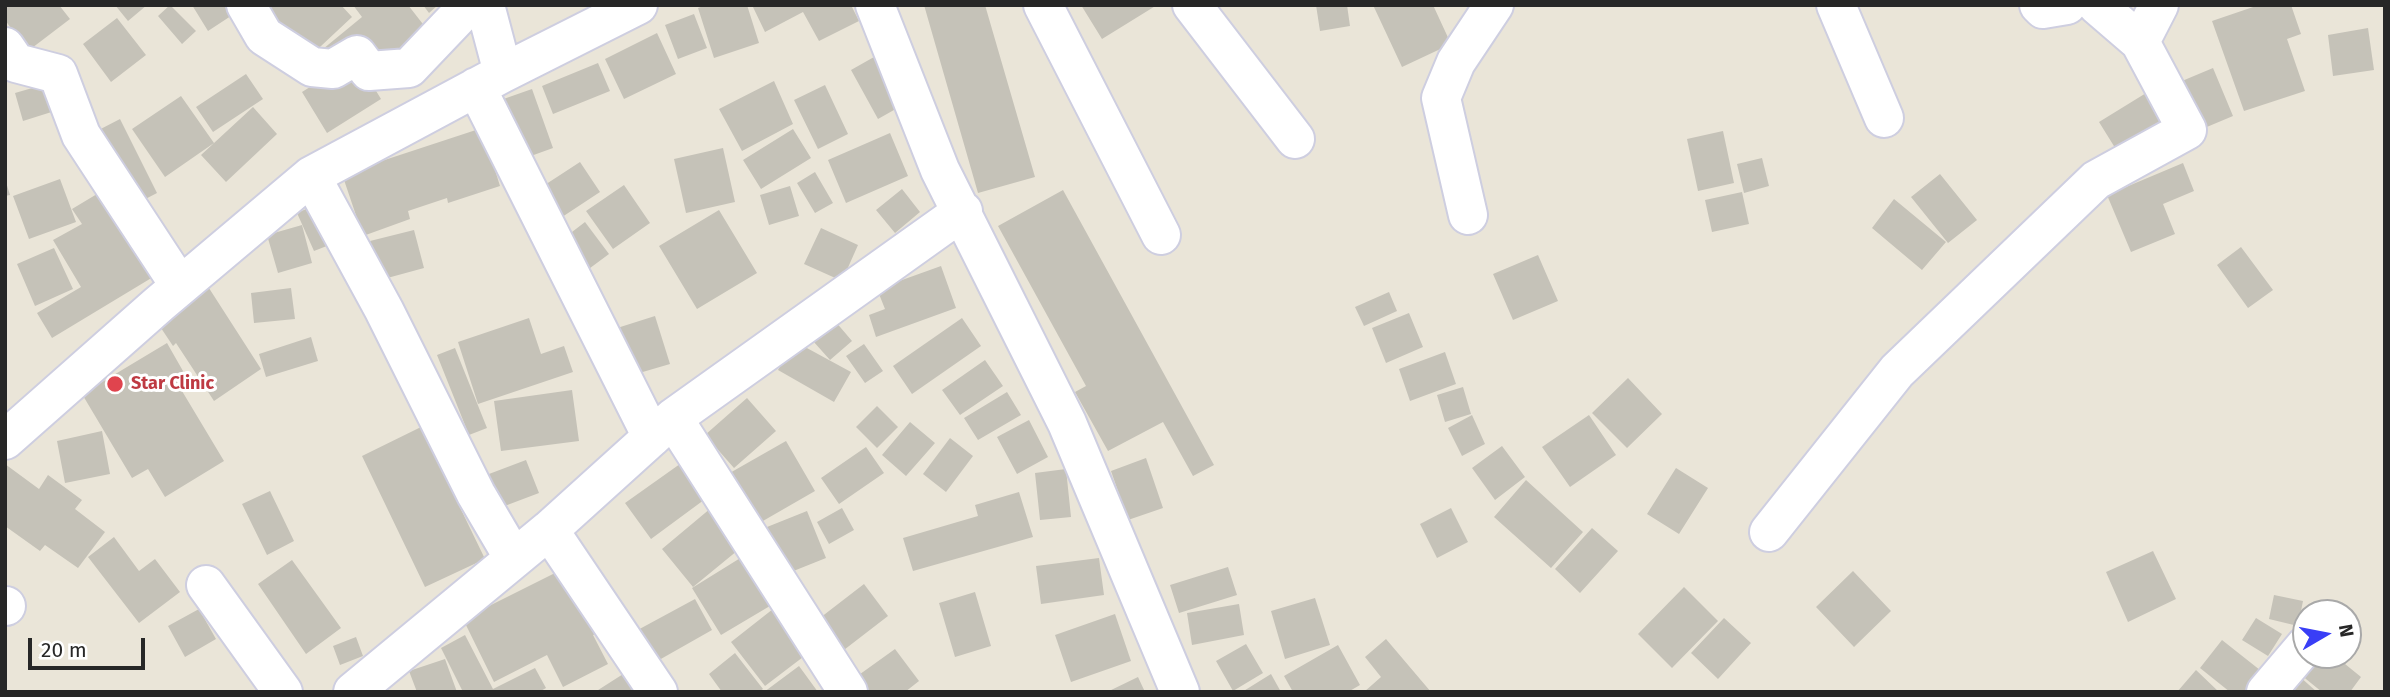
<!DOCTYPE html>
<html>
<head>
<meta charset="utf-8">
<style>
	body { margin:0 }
	#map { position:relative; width:2390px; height:697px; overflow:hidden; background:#eae5d8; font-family:"Fira Sans",sans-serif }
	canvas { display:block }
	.frame { position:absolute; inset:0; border:7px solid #272727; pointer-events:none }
	.north { position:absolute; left:2292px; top:599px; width:70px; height:70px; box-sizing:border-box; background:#fff; border:2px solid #a9a9a9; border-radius:50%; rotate:80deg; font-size:19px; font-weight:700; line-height:28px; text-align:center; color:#272727 }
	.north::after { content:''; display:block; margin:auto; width:24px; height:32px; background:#393ef6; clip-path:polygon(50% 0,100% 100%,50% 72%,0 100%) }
	.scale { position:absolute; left:28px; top:638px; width:117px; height:32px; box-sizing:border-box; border:4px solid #272727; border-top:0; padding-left:9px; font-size:21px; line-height:24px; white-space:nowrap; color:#272727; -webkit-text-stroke:5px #fff; paint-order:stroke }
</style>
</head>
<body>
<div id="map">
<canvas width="2390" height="697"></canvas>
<div class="frame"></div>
<div class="north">N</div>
<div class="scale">20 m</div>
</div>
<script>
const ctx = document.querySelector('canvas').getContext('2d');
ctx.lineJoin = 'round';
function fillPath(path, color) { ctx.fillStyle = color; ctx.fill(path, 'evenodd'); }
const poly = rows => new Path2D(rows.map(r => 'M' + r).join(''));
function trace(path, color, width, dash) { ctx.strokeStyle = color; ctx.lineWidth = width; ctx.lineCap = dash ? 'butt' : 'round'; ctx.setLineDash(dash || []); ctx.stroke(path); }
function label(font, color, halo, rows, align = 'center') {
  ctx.font = font + ' "Fira Sans",sans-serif'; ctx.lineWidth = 6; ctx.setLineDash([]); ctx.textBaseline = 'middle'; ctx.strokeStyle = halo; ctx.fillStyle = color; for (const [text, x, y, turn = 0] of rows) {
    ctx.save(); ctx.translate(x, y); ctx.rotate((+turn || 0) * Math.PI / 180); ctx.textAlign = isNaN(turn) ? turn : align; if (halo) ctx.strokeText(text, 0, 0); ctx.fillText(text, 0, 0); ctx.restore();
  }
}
const building = poly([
	[5,5,59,5,70,19,28,51,5,20],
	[115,5,147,5,128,21],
	[170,5,196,31,182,44,158,16],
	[192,5,233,5,237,12,208,31],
	[260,5,341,5,352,17,305,61],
	[353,5,408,5,426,28,378,68,337,66,323,49,362,17],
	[423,5,438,5,429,13],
	[706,5,747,5,759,43,714,58,698,8],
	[752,5,851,5,859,21,819,41,803,12,765,32],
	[924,5,985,5,1035,177,978,193],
	[1081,5,1157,5,1102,39],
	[1316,5,1347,5,1350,26,1320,31],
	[1373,5,1433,5,1451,44,1402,67],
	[2259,5,2291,5,2301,34,2287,39,2305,91,2244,111,2212,21],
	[694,14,707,48,678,59,665,25],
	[117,18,146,55,111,82,83,44],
	[2368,28,2374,70,2333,76,2328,35],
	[657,33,676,74,624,99,605,59],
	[874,57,901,106,878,119,851,70],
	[356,58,381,99,327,133,302,92],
	[598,63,610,91,553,114,542,86],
	[2213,68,2233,116,2202,129,2182,81],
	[246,74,263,99,213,132,196,107],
	[774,81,793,124,742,151,719,109],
	[53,82,61,109,23,121,15,93],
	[825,85,848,134,818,149,794,100],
	[532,89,553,148,517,161,495,102],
	[2151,90,2174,126,2122,159,2099,122],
	[181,96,214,143,165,177,132,129],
	[253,107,277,134,226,182,201,155],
	[120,119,157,193,128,208,91,134],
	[482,128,500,186,448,203,447,198,408,211,410,219,363,236,342,174],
	[793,129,811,158,761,189,743,160],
	[1723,131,1734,183,1698,191,1687,139],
	[890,133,908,176,846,203,828,160],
	[723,148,735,202,686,213,674,159],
	[1762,158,1769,186,1744,193,1737,164],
	[580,162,600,192,553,223,534,192],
	[2183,163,2194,191,2163,204,2175,234,2131,252,2107,195],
	[815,172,833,203,815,213,797,183],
	[1940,174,1977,220,1948,243,1911,197],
	[5,179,10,195,5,196],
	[60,179,76,222,29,239,13,196],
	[112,185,163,271,52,338,37,313,81,287,53,240,82,224,72,209],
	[624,185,650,223,613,249,586,211],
	[790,186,799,216,769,225,760,195],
	[902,189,920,212,895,233,876,210],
	[1063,190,1214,465,1193,476,1163,422,1108,451,1075,392,1086,386,998,226],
	[1742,192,1749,224,1712,232,1705,200],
	[1894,199,1946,242,1922,270,1872,228],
	[320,203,337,242,314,251,297,213],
	[719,210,757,273,697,309,659,246],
	[585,222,609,254,582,274,559,242],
	[302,225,312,263,278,273,267,235],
	[821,228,858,245,842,281,804,264],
	[414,230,424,268,380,280,370,241],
	[2241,247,2273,290,2248,308,2217,265],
	[54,248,73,289,35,306,17,264],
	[1538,255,1558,301,1513,320,1493,274],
	[941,266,956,308,876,337,869,315,885,309,877,289],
	[207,285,261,369,214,401,176,343,173,346,155,319],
	[291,288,295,319,254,323,251,293],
	[1389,292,1397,311,1364,326,1355,307],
	[1409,313,1423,347,1386,363,1372,328],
	[655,316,670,364,629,376,614,329],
	[529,318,541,354,564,346,573,372,478,404,458,342],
	[962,318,981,346,912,394,893,366],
	[835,321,852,341,830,360,813,341],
	[311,337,318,361,266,377,259,354],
	[794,341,851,372,834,402,778,370],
	[167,343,191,385,182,391,224,461,165,497,148,469,132,478,82,394],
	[864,344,883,371,865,383,846,356],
	[455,348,487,428,469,435,437,355],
	[1445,352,1456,384,1410,401,1399,369],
	[985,360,1003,386,960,415,942,390],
	[1628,378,1662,414,1627,448,1592,413],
	[1463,387,1471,414,1445,422,1437,395],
	[572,390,579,441,501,451,494,401],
	[1007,392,1021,415,978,440,964,418],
	[747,398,776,431,734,468,705,435],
	[877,406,898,427,877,448,856,427],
	[1472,415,1485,444,1462,456,1448,428],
	[1589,415,1616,455,1570,487,1542,447],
	[1029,420,1048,457,1017,474,997,437],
	[910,422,935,443,906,476,882,455],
	[421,427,485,559,425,587,362,456],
	[102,431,110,474,65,483,57,441],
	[950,438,973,456,946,492,923,474],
	[786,441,815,491,749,529,721,478],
	[1502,446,1525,477,1495,500,1472,468],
	[866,447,884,473,839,504,821,478],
	[1146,458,1163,508,1128,520,1111,471],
	[687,459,712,494,651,539,625,503],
	[526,460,539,493,502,507,489,474],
	[5,464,39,489,48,475,82,500,75,509,105,532,78,568,45,545,40,551,5,526],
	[1676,468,1708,488,1679,534,1647,514],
	[1066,469,1071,517,1040,520,1035,473],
	[1526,480,1583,532,1551,568,1494,517],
	[270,491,294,541,267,555,242,504],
	[1019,492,1033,537,913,571,903,538,978,516,975,505],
	[711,508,743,546,693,587,662,549],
	[842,508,854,530,829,544,817,522],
	[1451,508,1468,542,1437,558,1420,524],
	[807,511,826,558,781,576,762,529],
	[1592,528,1618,551,1580,593,1555,569],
	[114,537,139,571,155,559,180,592,139,623,88,557],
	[2153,551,2176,599,2128,622,2106,572],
	[750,552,780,600,721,635,692,588],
	[1099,558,1104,595,1041,604,1036,566],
	[292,560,341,628,306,654,258,584],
	[567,567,600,632,593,635,608,664,563,687,547,655,494,682,463,619],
	[1228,567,1237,595,1179,613,1170,585],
	[1853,571,1891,611,1854,647,1816,607],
	[864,584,888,616,840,653,816,621],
	[1684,587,1718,621,1672,668,1638,634],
	[975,592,991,646,955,657,939,603],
	[2274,595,2303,601,2298,626,2269,619],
	[1315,598,1330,645,1285,659,1271,611],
	[695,599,712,630,652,664,634,632],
	[1239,604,1244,635,1192,645,1187,613],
	[199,609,216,639,185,657,168,626],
	[773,609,807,654,765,686,731,642],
	[1115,614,1131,661,1071,682,1055,635],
	[1724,618,1751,643,1718,679,1691,653],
	[2256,618,2282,634,2268,656,2242,640],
	[465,635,493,689,535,668,546,688,539,692,463,692,441,648],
	[356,637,363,656,340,665,333,646],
	[1386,639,1431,692,1364,692,1381,677,1365,657],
	[2222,640,2265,674,2251,692,2230,692,2200,668],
	[1246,644,1263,673,1233,691,1216,661],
	[1338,645,1360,685,1348,692,1293,692,1284,676],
	[895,649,919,681,905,692,867,692,856,677],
	[735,653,763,689,759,692,722,692,709,674],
	[2317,655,2334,655,2361,677,2350,692,2322,692,2301,675],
	[445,659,457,692,417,692,409,671],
	[799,666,818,692,764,692],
	[631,669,645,692,595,692],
	[2196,670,2219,692,2177,692],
	[1271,674,1281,692,1242,692],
	[2299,676,2317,692,2285,692],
	[1138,677,1145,692,1107,692]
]);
const minor = poly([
	[246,5,264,36,312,67,333,69,357,55,369,71,409,68,469,5],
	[485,5,503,73],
	[875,5,940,170,1067,423,1180,692],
	[1043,5,1161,235],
	[1192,5,1295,139],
	[1836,5,1884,118],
	[2039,5,2043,9,2067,5],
	[2097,5,2140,42],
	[5,47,16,63,58,74,81,135,180,286],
	[476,87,652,437],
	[311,176,384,310,476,494,513,557],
	[1468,215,1441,98,1456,62,1494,5],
	[673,418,848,692],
	[5,440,159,304,311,176,503,73,638,5],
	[549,530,658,692],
	[1769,532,1897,371,2096,180,2187,130,2140,42,2159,5],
	[206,585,283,692],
	[5,606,6,606],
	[353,692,549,530,673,418,963,211],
	[2266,692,2306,645]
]);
const markers = [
	[115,384,9,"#e0444e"]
];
const healthNames = [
	["Star Clinic",131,384]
];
fillPath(building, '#c5c2b8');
trace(minor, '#cecee0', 42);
trace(minor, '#fff', 38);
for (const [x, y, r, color] of markers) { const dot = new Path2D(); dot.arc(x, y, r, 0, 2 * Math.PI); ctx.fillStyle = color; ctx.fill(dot); trace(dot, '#fff', 2.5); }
label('bold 18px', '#be3a42', '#fff', healthNames, 'left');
</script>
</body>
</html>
